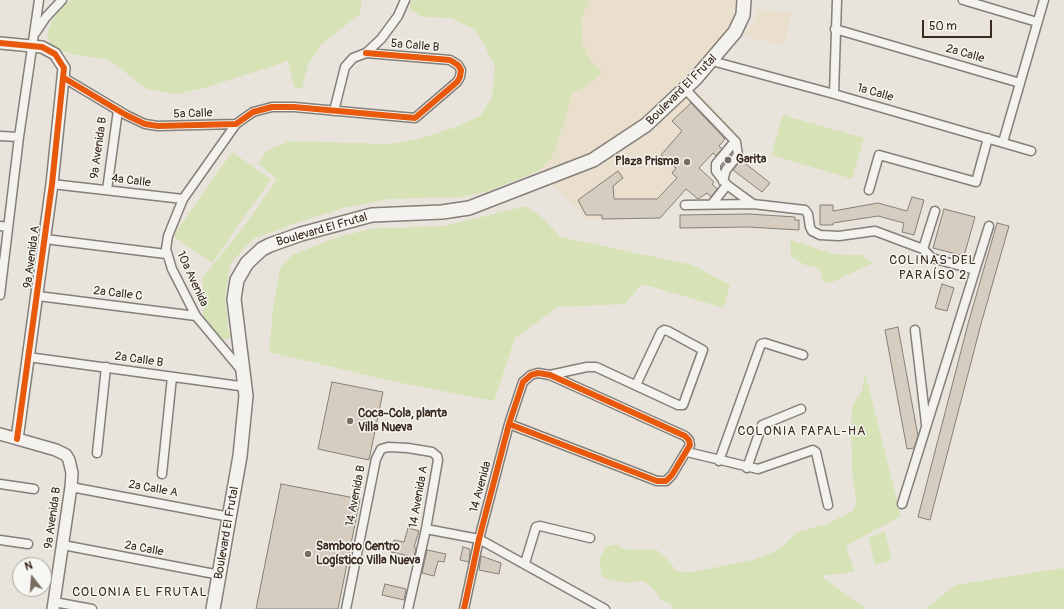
<!DOCTYPE html>
<html>
<head>
<meta charset="utf-8">
<style>
	body { margin:0 }
	#map { position:relative; width:1064px; height:609px; overflow:hidden; background:#e9e4db; font-family:Pangolin,sans-serif }
	canvas { display:block }
	.north { position:absolute; left:12px; top:557px; width:40px; height:40px; box-sizing:border-box; background:#f6f6f2; border:1px solid #aba49d; border-radius:50%; rotate:343deg; font-size:11px; font-weight:700; line-height:16px; text-align:center; color:#3b2a1e }
	.north::after { content:''; display:block; margin:auto; width:14px; height:18px; background:#786b60; clip-path:polygon(50% 0,100% 100%,50% 72%,0 100%) }
	.scale { position:absolute; left:922px; top:20px; width:70px; height:18px; box-sizing:border-box; border:2px solid #3b2a1e; border-top:0; padding-left:5px; font-size:12px; line-height:14px; white-space:nowrap; color:#3b2a1e; -webkit-text-stroke:3px #f6f6f2; paint-order:stroke }
</style>
</head>
<body>
<div id="map">
<canvas width="1064" height="609"></canvas>
<div class="north">N</div>
<div class="scale">50 m</div>
</div>
<script>
const ctx = document.querySelector('canvas').getContext('2d');
ctx.lineJoin = 'round';
function fillPath(path, color) { ctx.fillStyle = color; ctx.fill(path, 'evenodd'); }
const poly = rows => new Path2D(rows.map(r => 'M' + r).join(''));
function trace(path, color, width, dash) { ctx.strokeStyle = color; ctx.lineWidth = width; ctx.lineCap = dash ? 'butt' : 'round'; ctx.setLineDash(dash || []); ctx.stroke(path); }
function label(font, color, halo, rows, align = 'center') {
  ctx.font = font + ' Pangolin,sans-serif'; ctx.lineWidth = 3; ctx.setLineDash([]); ctx.textBaseline = 'middle'; ctx.strokeStyle = halo; ctx.fillStyle = color; for (const [text, x, y, turn = 0] of rows) {
    ctx.save(); ctx.translate(x, y); ctx.rotate((+turn || 0) * Math.PI / 180); ctx.textAlign = isNaN(turn) ? turn : align; if (halo) ctx.strokeText(text, 0, 0); ctx.fillText(text, 0, 0); ctx.restore();
  }
}
const built = poly([
	[590,0,735,0,734,17,723,37,706,58,685,78,734,130,698,170,700,173,660,218,587,219,539,171,554,154,573,93,588,85,591,61,582,42,581,18],
	[759,9,792,13,783,46,744,36,750,28]
]);
const green = poly([
	[72,0,362,0,360,14,322,44,308,65,302,89,294,87,288,61,208,87,176,94,147,89,109,60,76,55,62,51,50,43,47,33,52,20,65,4],
	[412,0,590,0,581,18,582,42,591,61,602,73,588,85,573,93,554,154,539,171,489,191,460,197,389,199,343,208,293,224,253,239,230,264,225,296,228,328,231,337,228,339,221,338,205,322,203,313,203,277,242,229,277,179,259,164,266,151,290,141,388,144,414,140,453,128,480,116,492,97,495,68,486,48,474,29,451,18,421,17,409,8],
	[783,115,864,138,852,179,771,155],
	[232,152,271,179,212,263,173,236],
	[526,206,544,219,560,237,693,265,730,285,724,308,642,284,625,304,558,307,515,338,494,401,391,381,269,352,273,308,280,268,292,255,332,239,369,229,445,226],
	[791,240,832,254,861,255,873,263,830,283,823,281,821,272,816,267,805,265,791,256,790,246],
	[865,372,901,516,846,546,854,572,821,576,866,609,673,609,672,605,660,599,653,588,643,581,625,583,602,577,600,567,600,558,605,547,617,544,622,549,657,550,671,563,676,571,693,572,752,560,779,550,797,532,827,524,853,511,856,503,852,470,851,425,853,404,862,391],
	[885,532,892,560,875,565,868,537],
	[1064,568,1064,609,925,609,955,585]
]);
const building = poly([
	[691,103,725,139,719,146,722,149,716,156,713,153,699,168,714,182,712,184,717,189,711,197,707,193,698,199,686,189,660,218,602,219,602,215,586,215,578,200,618,171,623,178,613,186,614,199,657,199,677,178,672,173,676,168,661,155,682,131,672,121,691,103],
	[741,160,770,183,762,192,733,170,741,160],
	[912,197,924,200,914,235,902,232,904,223,878,216,833,223,833,225,820,225,820,205,833,205,833,211,878,203,907,211,912,197],
	[944,209,975,217,964,256,933,248,944,209],
	[749,214,795,217,795,220,799,220,799,230,748,227,680,228,680,215,749,214],
	[997,223,1009,226,981,324,930,520,918,517,968,324,997,223],
	[942,284,954,288,947,311,935,308,942,284],
	[898,327,918,436,914,448,907,449,885,330,898,327],
	[332,382,383,392,369,460,318,449,332,382],
	[281,484,360,499,338,609,256,609,281,484],
	[408,528,419,531,414,547,416,548,414,557,391,552,394,540,404,542,408,528],
	[463,547,470,549,469,562,460,560,463,547],
	[427,550,446,554,444,562,438,561,434,576,422,573,427,550],
	[481,556,501,563,499,574,479,570,481,556],
	[385,584,406,589,404,600,382,595,385,584]
]);
const street = poly([
	[963,0,1037,22],
	[835,29,1020,83],
	[36,32,46,17,62,0],
	[712,61,834,94,1031,151],
	[64,78,126,115,145,124,158,126,236,124,253,112,272,107,294,107,415,118,457,82,460,77,461,70,458,65,450,60,366,53],
	[685,89,736,142,738,155,726,170,723,181],
	[834,94,837,0],
	[334,111,345,67,353,58,366,53,381,39,398,16,405,0],
	[236,124,183,199,168,236,166,249,172,269,196,316,242,371],
	[0,136,19,137],
	[735,141,716,164,716,171,727,185,753,204],
	[1003,142,1044,0],
	[52,184,183,199],
	[107,190,118,110],
	[869,190,879,155,976,182,988,138],
	[712,204,727,185],
	[685,205,753,204,805,210,808,214,810,227,812,231,820,235,839,236,875,231,923,249,932,258,975,270],
	[0,226,8,227],
	[45,239,166,254],
	[923,249,935,211],
	[0,295,19,137,39,0],
	[38,296,196,316],
	[915,330,926,424],
	[28,357,247,387],
	[550,375,587,367,596,367,678,405,683,405,703,350,668,331,664,330,661,332,636,385],
	[687,452,758,469,813,450,816,452,828,505],
	[97,453,106,367],
	[719,461,761,344,765,343,803,355],
	[747,468,762,425,801,409],
	[162,474,172,377],
	[0,484,34,489],
	[71,487,230,517],
	[902,504,989,226],
	[426,529,479,539,605,609],
	[0,540,28,544],
	[63,545,220,575],
	[525,563,536,527,540,526,590,538],
	[54,602,92,609],
	[346,609,376,459,381,449,388,447,408,448,432,452,437,456,438,460,426,529,408,609],
	[464,609,479,539,509,424,523,382,531,375,538,373,550,375,685,436,689,440,690,445,672,475,666,481,657,481,509,424]
]);
const secondary = poly([
	[0,43,42,47,55,54,64,68,52,184,17,439],
	[0,434,56,450,66,455,69,460,72,473,71,487,53,609]
]);
const primary = poly([
	[213,609,240,456,246,396,234,299,237,280,247,263,262,249,270,245,301,234,372,215,442,212,469,208,593,160,646,125,695,79,735,32,743,15,744,0]
]);
const cycleway = poly([
	[0,43,42,47,55,54,64,68,52,184,17,439],
	[64,78,126,115,145,124,158,126,236,124,253,112,272,107,294,107,415,118,457,82,460,77,461,70,458,65,450,60,366,53],
	[464,609,479,539,509,424,523,382,531,375,538,373,550,375,685,436,689,440,690,445,672,475,666,481,657,481,509,424]
]);
const markers = [
	[728,160,4,"#786b60"],
	[687,162,4,"#786b60"],
	[350,421,4,"#786b60"],
	[308,554,4,"#786b60"]
];
const streetNames = [
	["5a Calle B",415,46,5],
	["2a Calle",965,54,16],
	["Boulevard El Frutal",682,90,-45],
	["1a Calle",875,93,16],
	["5a Calle",193,114,-2],
	["9a Avenida B",99,148,-82],
	["4a Calle",131,181,7],
	["Boulevard El Frutal",322,230,-16],
	["9a Avenida A",32,257,-83],
	["10a Avenida",192,279,65],
	["2a Calle C",118,294,7],
	["2a Calle B",139,360,8],
	["14 Avenida",481,487,-75],
	["2a Calle A",153,489,10],
	["14 Avenida B",356,496,-79],
	["14 Avenida A",419,497,-80],
	["9a Avenida B",53,518,-82],
	["Boulevard El Frutal",227,533,-80],
	["2a Calle",144,549,11]
];
const poiNames = [
	["Garita",736,160],
	["Plaza Prisma",679,162,"right"],
	["Coca-Cola, planta",358,414],
	["Villa Nueva",358,428],
	["Samboro Centro",316,547],
	["Logístico Villa Nueva",316,561]
];
const neighbourhoodNames = [
	["COLINAS DEL",933,261],
	["PARAÍSO 2",933,276],
	["COLONIA PAPAL-HA",802,432],
	["COLONIA EL FRUTAL",140,593]
];
fillPath(built, '#eadecd');
fillPath(green, '#d7e3b7');
fillPath(building, '#d6cdc0');
trace(building, '#847f78', 1);
trace(street, '#847f78', 11);
trace(secondary, '#847f78', 14);
trace(primary, '#847f78', 16);
trace(street, '#f3f2ef', 8);
trace(secondary, '#f3f2ef', 11);
trace(primary, '#f3f2ef', 13);
trace(cycleway, '#e8590c', 6);
for (const [x, y, r, color] of markers) { const dot = new Path2D(); dot.arc(x, y, r, 0, 2 * Math.PI); ctx.fillStyle = color; ctx.fill(dot); trace(dot, '#f6f6f2', 1.5); }
label('12px', '#3b2a1e', '#f6f6f2', streetNames);
label('bold 12px', '#3b2a1e', '#f6f6f2', poiNames, 'left');
ctx.letterSpacing = '1px';
label('13px', '#3b2a1e', '#f6f6f2', neighbourhoodNames);
ctx.letterSpacing = '0px';
</script>
</body>
</html>
